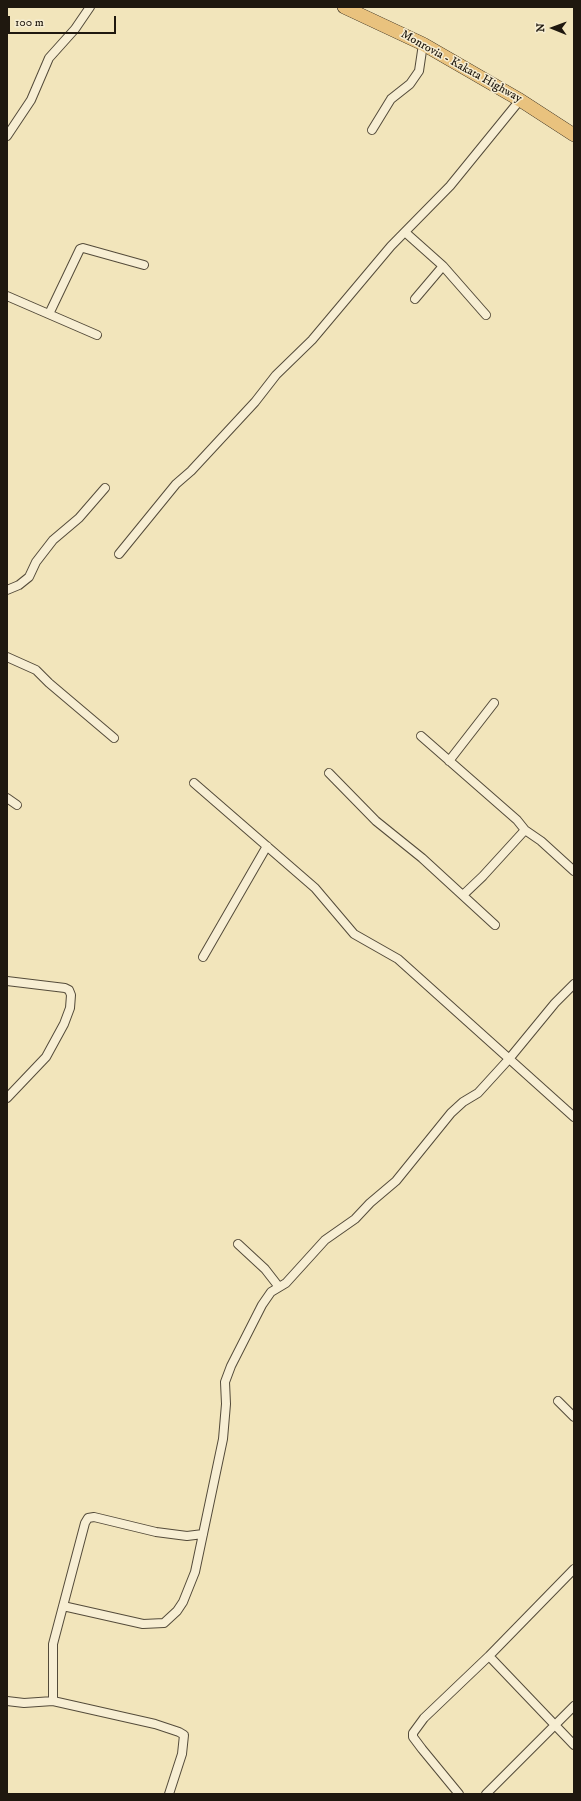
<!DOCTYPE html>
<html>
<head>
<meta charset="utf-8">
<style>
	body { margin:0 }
	#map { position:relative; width:581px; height:1801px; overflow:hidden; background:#f2e5bb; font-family:"IM FELL DW Pica",serif }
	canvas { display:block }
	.frame { position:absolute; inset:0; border:8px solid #1f180f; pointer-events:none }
	.north { position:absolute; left:533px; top:8px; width:40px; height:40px; -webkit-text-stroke:3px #f7eed3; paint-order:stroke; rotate:271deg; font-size:11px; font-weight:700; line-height:16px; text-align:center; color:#1f180f }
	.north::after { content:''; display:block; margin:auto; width:14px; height:18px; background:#1f180f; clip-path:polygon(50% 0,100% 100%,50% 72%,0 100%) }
	.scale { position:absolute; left:8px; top:16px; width:108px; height:18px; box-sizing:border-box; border:2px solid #1f180f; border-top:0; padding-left:5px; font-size:12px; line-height:14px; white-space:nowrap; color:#1f180f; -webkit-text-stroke:3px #f7eed3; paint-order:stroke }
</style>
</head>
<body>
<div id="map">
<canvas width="581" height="1801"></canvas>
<div class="frame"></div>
<div class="north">N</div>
<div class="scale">100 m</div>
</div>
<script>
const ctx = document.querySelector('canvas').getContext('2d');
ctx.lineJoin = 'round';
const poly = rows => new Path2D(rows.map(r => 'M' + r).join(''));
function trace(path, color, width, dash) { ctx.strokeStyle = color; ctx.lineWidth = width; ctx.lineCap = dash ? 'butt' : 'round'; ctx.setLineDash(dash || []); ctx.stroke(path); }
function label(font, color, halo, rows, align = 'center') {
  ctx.font = font + ' "IM FELL DW Pica",serif'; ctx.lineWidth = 3; ctx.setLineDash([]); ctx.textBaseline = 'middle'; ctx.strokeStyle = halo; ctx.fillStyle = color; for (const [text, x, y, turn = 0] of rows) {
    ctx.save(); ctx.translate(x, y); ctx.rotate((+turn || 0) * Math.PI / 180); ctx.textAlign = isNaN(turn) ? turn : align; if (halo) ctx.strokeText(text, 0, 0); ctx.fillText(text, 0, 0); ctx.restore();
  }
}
const minor = poly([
	[372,130,391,99,410,84,419,71,423,44],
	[7,136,31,100,49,58,75,29,90,7],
	[406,233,443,266,486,315],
	[7,296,97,335],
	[415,299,443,266],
	[49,314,80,249,83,248,144,265],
	[119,554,176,484,191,471,255,402,276,375,312,340,391,246,450,186,520,100],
	[7,590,19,585,29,577,36,562,53,540,79,518,105,488],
	[7,657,36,670,49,683,114,738],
	[421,736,517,820,525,830],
	[449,761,494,703],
	[329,773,376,821,422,858,495,925],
	[194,783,315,888,354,934,398,959,574,1117],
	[7,798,17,805],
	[463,895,483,876,525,830,541,841,574,871],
	[203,957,267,846],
	[7,981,65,988,69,990,71,995,70,1008,64,1024,46,1057,7,1098],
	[238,1244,265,1269,279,1287],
	[558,1401,574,1417],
	[63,1606,143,1624,164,1623,177,1611,183,1602,195,1572,223,1439,226,1404,225,1382,231,1366,262,1305,271,1292,286,1283,325,1240,355,1219,370,1203,396,1181,451,1113,463,1102,478,1093,509,1059,555,1003,574,984],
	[489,1656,574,1745],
	[7,1701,24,1703,53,1701,155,1724,179,1732,184,1735,182,1754,169,1794],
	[53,1701,53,1644,85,1523,88,1518,94,1517,156,1532,187,1536,203,1534],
	[459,1794,422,1749,413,1737,413,1733,424,1718,489,1656,574,1569],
	[486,1794,574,1706]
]);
const trunk = poly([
	[344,7,423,44,520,100,574,135]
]);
const streetNames = [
	["Monrovia - Kakata Highway",461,67,29]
];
trace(minor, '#544b3a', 10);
trace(trunk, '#1f180f', 14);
trace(minor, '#f7eed3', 8);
trace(trunk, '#e9c27e', 13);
label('12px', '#1f180f', '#f7eed3', streetNames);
</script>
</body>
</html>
